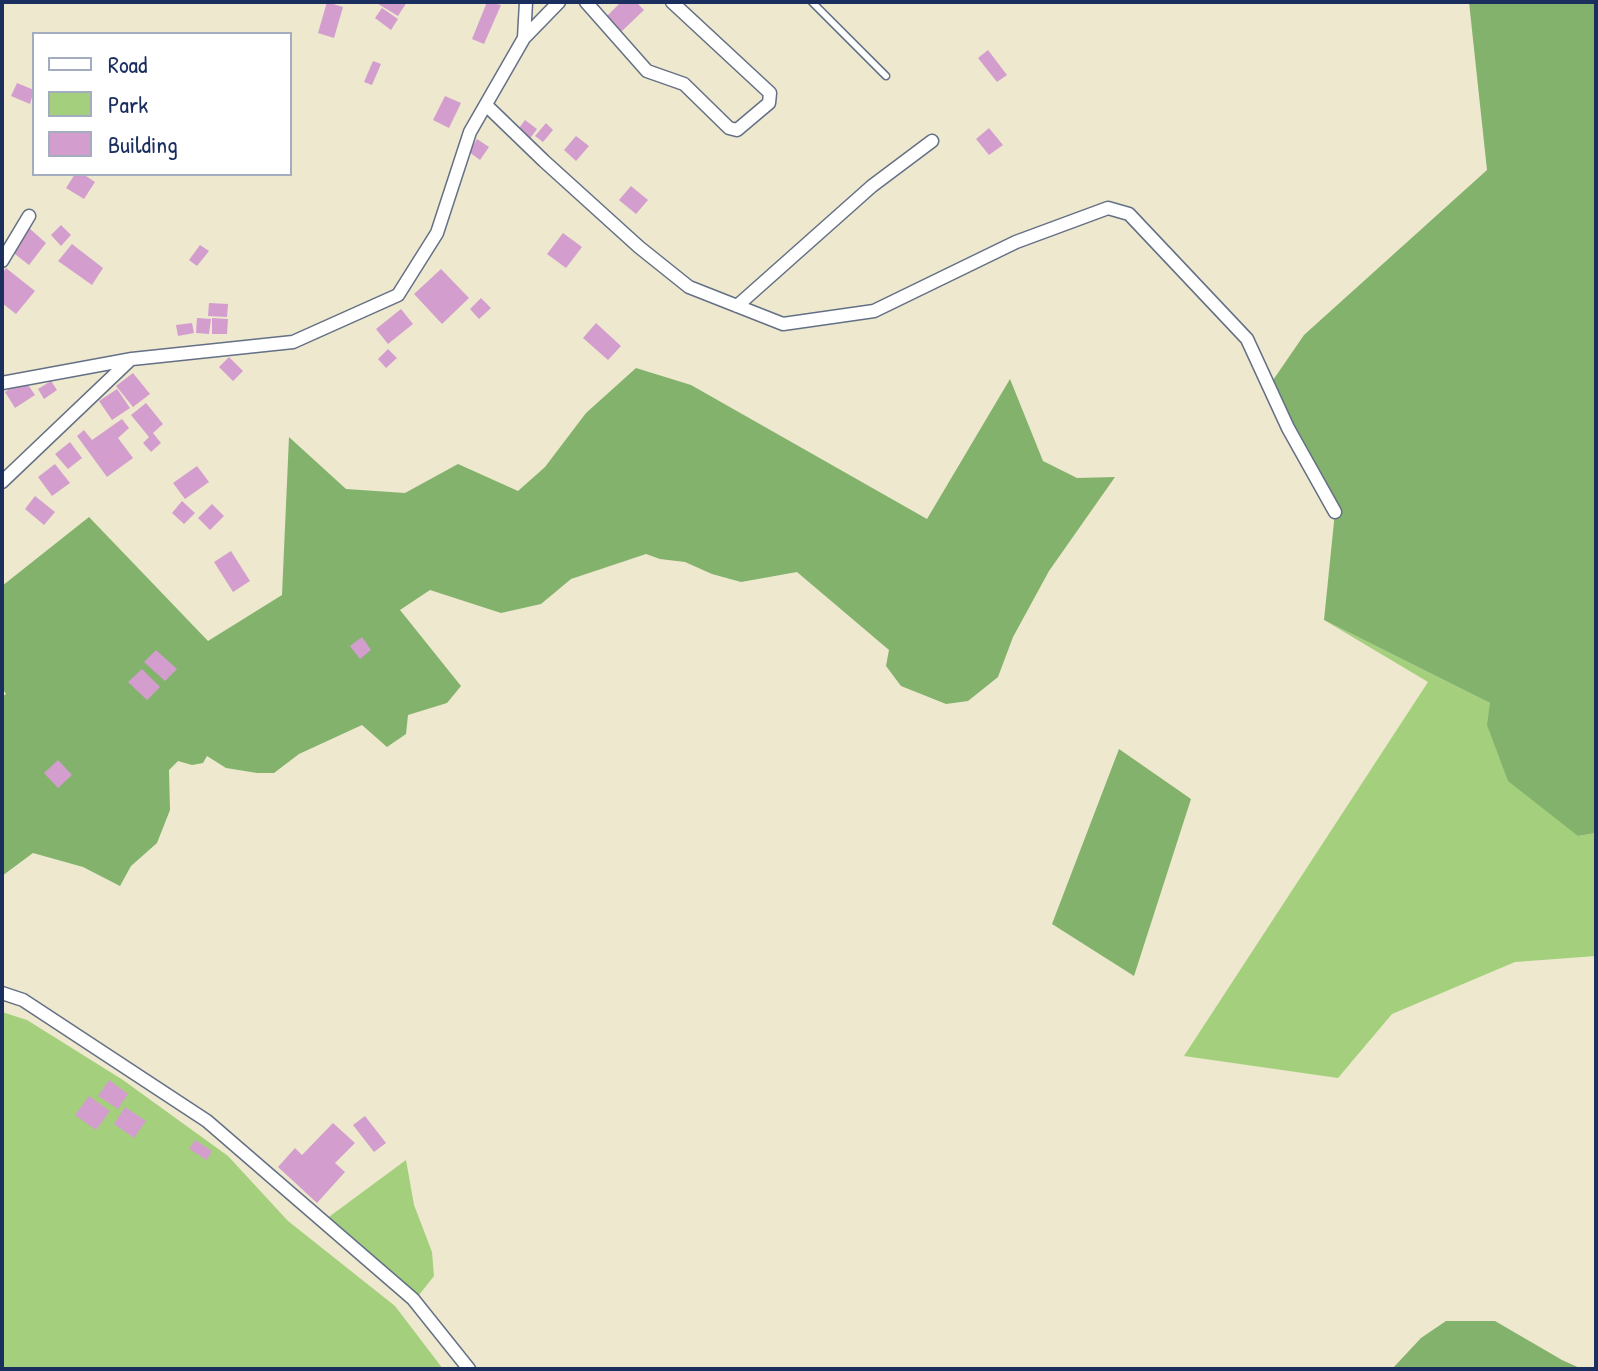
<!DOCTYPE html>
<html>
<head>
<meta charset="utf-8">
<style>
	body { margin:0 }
	#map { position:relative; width:1598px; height:1371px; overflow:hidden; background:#ede8ce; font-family:"Patrick Hand",sans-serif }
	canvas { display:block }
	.frame { position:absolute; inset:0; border:4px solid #1b2f5e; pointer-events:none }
	.legend { position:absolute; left:32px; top:32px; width:260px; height:144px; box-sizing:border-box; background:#fff; border:2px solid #a4acbf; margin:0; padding:10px 14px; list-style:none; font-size:24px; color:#1b2f5e }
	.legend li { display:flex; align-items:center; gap:16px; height:40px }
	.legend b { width:40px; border:2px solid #a4acbf }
</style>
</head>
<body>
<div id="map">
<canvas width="1598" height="1371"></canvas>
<div class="frame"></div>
<ul class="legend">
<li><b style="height:10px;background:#fff"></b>Road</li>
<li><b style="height:22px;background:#a4d07d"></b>Park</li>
<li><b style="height:22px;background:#d39ece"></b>Building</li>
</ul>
</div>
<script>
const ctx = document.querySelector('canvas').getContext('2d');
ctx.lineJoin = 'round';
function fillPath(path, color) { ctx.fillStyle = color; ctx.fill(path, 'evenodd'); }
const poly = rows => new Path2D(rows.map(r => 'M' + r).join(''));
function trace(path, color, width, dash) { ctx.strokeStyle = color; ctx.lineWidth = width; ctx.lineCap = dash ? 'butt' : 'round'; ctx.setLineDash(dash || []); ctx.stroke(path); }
const green = poly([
	[1324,620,1490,703,1578,836,1596,833,1596,956,1515,962,1392,1014,1338,1078,1184,1056,1428,682],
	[2,1012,27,1020,123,1080,228,1156,288,1221,395,1306,443,1369,2,1369],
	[406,1160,414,1205,432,1252,434,1276,419,1295,413,1299,322,1222]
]);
const forest = poly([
	[1469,2,1596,2,1596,833,1578,836,1508,781,1487,725,1490,703,1324,620,1335,512,1269,386,1304,335,1487,170],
	[636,368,691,385,927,519,1010,379,1043,461,1077,478,1115,477,1049,571,1013,637,998,677,968,701,946,704,901,686,886,666,889,650,797,572,741,582,712,574,685,562,660,559,646,554,571,579,541,604,501,613,430,590,400,610,461,686,447,703,408,715,406,734,387,747,362,725,299,754,274,773,257,773,226,768,207,756,203,763,192,765,178,761,169,770,170,810,157,843,131,866,120,886,83,867,33,853,2,876,2,697,6,694,2,688,2,586,89,517,208,641,282,595,289,437,346,489,405,493,458,464,518,491,545,467,586,413],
	[1119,749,1191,799,1134,976,1052,924],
	[1446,1321,1495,1321,1562,1360,1582,1369,1392,1369,1421,1338]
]);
const building = poly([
	[327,2,343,7,334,38,318,33],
	[375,2,407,2,398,16],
	[487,2,501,5,484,44,472,39],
	[621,2,636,2,644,10,621,32,606,17],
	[382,8,398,19,391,30,375,18],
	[988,50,1007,75,997,82,978,58],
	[373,61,381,64,372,85,364,82],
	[17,83,34,90,30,104,11,96],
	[445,96,461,103,449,128,433,120],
	[525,120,537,129,528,141,516,132],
	[546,123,553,130,543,142,535,136],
	[989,128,1003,145,989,155,976,139],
	[576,136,589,146,576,161,564,150],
	[477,139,489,147,480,160,469,152],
	[75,174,83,174,95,182,84,199,66,188],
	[631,186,648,200,636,214,619,200],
	[61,225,71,235,61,246,51,235],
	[29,228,46,243,29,265,11,251],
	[563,233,582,247,566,268,547,254],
	[72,244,103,268,92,285,58,261],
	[200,245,209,251,197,266,189,260],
	[6,268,35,291,16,314,2,303,2,274],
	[441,269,469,298,442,324,414,294],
	[481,298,491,308,479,319,470,309],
	[209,303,228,304,227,317,208,316],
	[401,309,413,324,388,344,376,329],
	[197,318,211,319,209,334,196,333],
	[212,318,228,319,227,334,212,334],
	[192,323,194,333,178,336,176,325],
	[596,323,621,346,608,360,583,338],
	[388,349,397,358,386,368,378,359],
	[229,357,243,371,233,381,219,367],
	[133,373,150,394,133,407,116,386],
	[24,379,35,395,15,408,5,392],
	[51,381,57,390,44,399,38,389],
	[117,389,130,408,112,420,99,401],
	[146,403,163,424,153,433,161,443,151,452,143,443,149,437,131,415],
	[122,419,129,428,118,438,133,458,107,477,77,436,84,430,92,440],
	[70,442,82,458,68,469,55,454],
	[55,464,70,483,52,496,38,477],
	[197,466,209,482,185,499,173,483],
	[35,496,55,512,44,525,25,509],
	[182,501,195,513,184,524,172,513],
	[212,504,224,516,210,530,198,518],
	[231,551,250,581,233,592,214,562],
	[362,637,371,650,360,659,350,646],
	[156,650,177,669,165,681,144,662],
	[142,669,160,687,147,700,128,682],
	[58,760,72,775,58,788,44,773],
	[109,1080,128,1094,118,1109,98,1096],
	[89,1096,110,1111,96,1130,75,1115],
	[125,1107,146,1121,134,1138,114,1124],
	[365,1116,386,1143,374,1152,353,1125],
	[333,1123,355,1143,335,1163,345,1172,317,1203,278,1167,295,1148,302,1155],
	[195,1140,212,1151,207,1160,189,1149]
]);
const service = poly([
	[812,2,886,76]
]);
const minor = poly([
	[586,2,647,71,684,84,729,128,737,130,769,103,770,93,672,2],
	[524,38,526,2],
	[486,105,544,161,639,247,689,287,783,324,874,311,1016,242,1108,208,1129,214,1247,339,1288,428,1335,512],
	[2,261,29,216],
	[737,306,872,186,932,141],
	[2,383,132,359,293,342,398,295,437,233,470,132,524,38,559,2],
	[2,482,130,360],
	[2,993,23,1000,207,1121,413,1299,469,1369]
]);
fillPath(green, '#a4d07d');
fillPath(forest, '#83b26c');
fillPath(building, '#d39ece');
trace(service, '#647085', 9);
trace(minor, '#647085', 15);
trace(service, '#fff', 6);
trace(minor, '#fff', 12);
</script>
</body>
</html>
